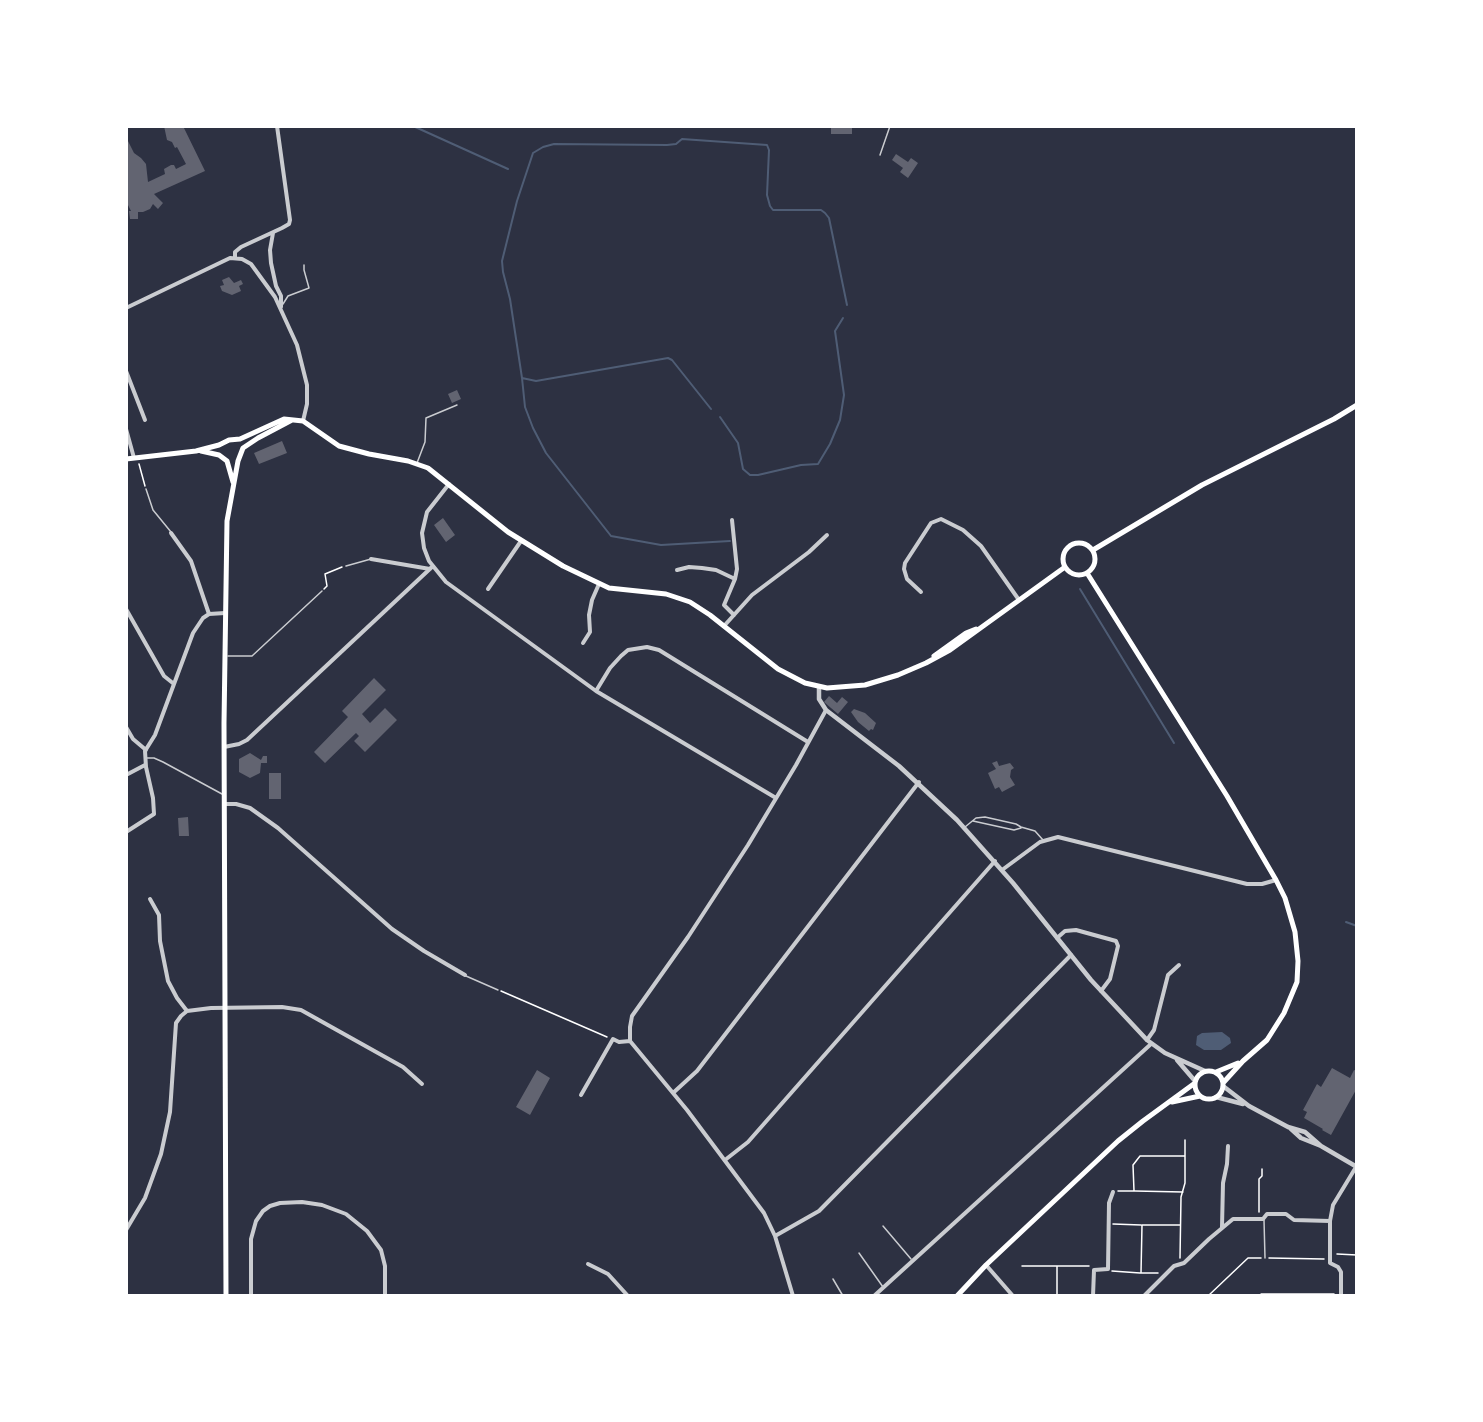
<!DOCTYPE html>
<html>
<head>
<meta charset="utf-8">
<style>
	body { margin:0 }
	#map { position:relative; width:1483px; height:1422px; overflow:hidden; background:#2d3142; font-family:"PT Sans Narrow",sans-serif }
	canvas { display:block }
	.frame { position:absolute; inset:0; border:128px solid #fff; pointer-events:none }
</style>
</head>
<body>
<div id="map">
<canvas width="1483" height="1422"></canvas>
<div class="frame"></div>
</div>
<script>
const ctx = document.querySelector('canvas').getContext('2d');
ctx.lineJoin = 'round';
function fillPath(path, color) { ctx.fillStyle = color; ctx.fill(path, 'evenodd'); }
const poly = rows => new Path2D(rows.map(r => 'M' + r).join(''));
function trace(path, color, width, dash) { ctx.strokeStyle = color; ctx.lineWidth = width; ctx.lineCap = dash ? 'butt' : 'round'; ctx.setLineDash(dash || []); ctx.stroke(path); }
const water = poly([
	[1222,1032,1230,1038,1231,1043,1221,1050,1204,1050,1196,1045,1197,1036,1202,1033]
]);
const stream = poly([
	[413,126,508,169],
	[522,378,525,407,533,428,546,453,611,536,661,545,730,541],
	[711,409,672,360,668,358,536,381,522,378,510,299,503,272,502,261,517,201,533,153,543,147,554,144,667,145,676,144,682,139,767,145,769,150,767,195,770,206,773,210,821,210,825,213,829,218,847,305],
	[720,417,738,443,743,469,750,475,758,475,801,465,818,464,830,444,840,420,844,395,835,331,843,318],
	[1080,589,1174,743],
	[1346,922,1357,926]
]);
const building = poly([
	[164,126,183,126,205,171,154,194,163,203,158,209,153,204,150,209,143,212,138,212,138,219,130,219,129,211,131,211,126,201,126,137,134,153,141,158,146,164,148,182,165,174,164,169,171,165,174,165,176,169,186,164,177,147,175,148,172,142,167,140],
	[831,126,852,126,852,134,831,134],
	[896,154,908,162,911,158,918,163,908,178,900,172,903,168,892,160],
	[229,277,234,283,241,280,243,284,239,286,241,291,232,295,222,291,220,286,224,285,222,280],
	[457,390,461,399,452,403,448,394],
	[282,441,287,453,259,464,254,453],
	[443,518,455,535,446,542,434,525],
	[374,678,386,690,362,714,370,723,385,708,397,720,365,752,354,741,359,736,356,733,325,763,314,752,348,717,342,711],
	[829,696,837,703,842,697,848,702,838,714,824,702],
	[854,709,865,713,876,723,873,730,871,729,869,731,858,722,851,712],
	[250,753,261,760,263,756,267,756,267,763,261,763,260,773,250,778,239,772,239,759],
	[997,761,999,766,1010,763,1014,768,1011,770,1010,777,1015,785,1002,792,999,787,995,789,988,773,996,769,992,763],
	[269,773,281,773,281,799,269,799],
	[188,817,189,836,179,836,178,818],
	[1332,1068,1350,1078,1354,1070,1357,1071,1357,1088,1331,1135,1322,1130,1323,1129,1304,1118,1307,1112,1303,1110,1317,1084,1321,1087],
	[537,1070,550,1078,530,1115,516,1107]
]);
const path = poly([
	[139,464,145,486],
	[324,589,327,586,325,574,342,567],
	[501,991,607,1037],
	[1118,1191,1134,1191,1133,1165,1140,1156,1184,1156],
	[1135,1191,1183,1192],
	[1259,1212,1259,1179,1262,1176,1262,1169],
	[1113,1224,1141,1225],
	[1337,1254,1357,1255],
	[1180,1258,1181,1197,1185,1183,1185,1140],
	[1269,1258,1324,1259],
	[1022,1266,1089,1266],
	[1112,1271,1140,1273],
	[1158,1273,1141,1273,1142,1225,1180,1225],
	[1057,1296,1057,1267],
	[1208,1296,1248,1258,1261,1258],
	[1260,1296,1261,1294,1334,1294]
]);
const service = poly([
	[880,155,890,126],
	[283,304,288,296,309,288,304,270,304,265],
	[417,463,425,442,426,418,457,405],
	[146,489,153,510,171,532],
	[346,566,371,559],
	[228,656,252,656,322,591],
	[146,758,154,758,163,762,222,794],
	[973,821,1014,830,1021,828],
	[965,827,976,818,985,817,1016,824,1021,827,1035,831,1043,840],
	[466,976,498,990],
	[1264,1220,1265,1258],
	[883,1226,911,1259],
	[859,1253,883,1287],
	[833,1279,843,1296]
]);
const minor = poly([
	[273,233,270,250,271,263,276,286,281,296,281,307],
	[235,257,235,252,241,247,282,228,289,224,290,220,277,126],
	[126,308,230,258,242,259,251,264,275,297,297,345,307,385,307,404,303,421],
	[126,371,145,420],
	[126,429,134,458],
	[449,484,427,512,422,533,424,548,429,561,446,582,596,691,776,798],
	[732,520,737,569,735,579,724,605,734,615],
	[171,533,191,561,209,614],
	[371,559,430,569],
	[677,570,689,567,702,568,716,570,735,579],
	[488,589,521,541],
	[921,592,907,579,904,569,905,563,931,523,941,519,963,530,981,546,1019,600],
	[126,609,164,676,174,684],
	[724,626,752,595,809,552,827,535],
	[583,643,590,632,589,615,592,600,599,584],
	[596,691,610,668,621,656,628,650,647,647,659,650,808,742],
	[126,727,133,739,146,750],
	[224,747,239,744,247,740,433,566],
	[126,775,145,765],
	[224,804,236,804,250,808,278,828,392,929,424,951,465,975],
	[126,832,154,814,153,798,146,767,145,751,155,735,193,633,203,618,209,614,225,613],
	[1002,870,1040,842,1058,837,1247,884,1262,884,1276,880],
	[150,899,159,915,160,941,168,981,177,998,187,1011],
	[1057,938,1065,931,1076,930,1116,941,1118,946,1110,979,1101,991],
	[1147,1040,1154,1030,1168,975,1179,965],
	[630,1041,687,1110,764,1213,775,1236,793,1296],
	[673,1093,697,1071,919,782],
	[581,1095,613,1039,619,1042,630,1041,630,1027,632,1016,688,937,748,845,796,765,826,710],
	[725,1160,748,1142,995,861],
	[1222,1227,1223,1183,1227,1164,1228,1146],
	[126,1230,145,1198,161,1154,170,1112,176,1023,181,1016,187,1011,211,1008,282,1007,301,1010,403,1067,422,1084],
	[775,1236,819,1211,1071,955],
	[588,1264,608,1274,628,1296],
	[986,1265,1013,1296],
	[251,1296,251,1239,256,1221,263,1211,270,1206,280,1203,302,1202,322,1205,346,1214,367,1231,381,1250,385,1266,385,1296],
	[874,1296,1151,1044],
	[1093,1296,1094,1270,1108,1269,1109,1203,1113,1192],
	[1144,1296,1174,1266,1184,1263,1209,1239,1233,1219,1263,1219,1267,1214,1286,1214,1294,1220,1330,1221],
	[1341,1296,1341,1272,1338,1267,1330,1263,1330,1221,1333,1205,1356,1167]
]);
const tertiary = poly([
	[819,687,819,699,826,710,899,766,957,820,1013,883,1091,980,1147,1040,1165,1053,1205,1071],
	[1177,1060,1195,1081],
	[1223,1086,1249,1106,1288,1127,1305,1132,1321,1146],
	[1216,1097,1243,1104],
	[1290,1128,1301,1138,1321,1146,1357,1167]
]);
const secondary = poly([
	[201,451,219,455,227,461,233,482],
	[126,459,196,451,219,445,229,440,240,439,284,419,303,421,339,446,369,454,408,461,428,468,508,532,563,566,609,588,666,594,690,602,710,615,778,669,805,683,827,688,865,685,898,675,926,663,950,650,1065,567],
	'1063 559a16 16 0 1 1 32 0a16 16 0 1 1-32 0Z',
	[1093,550,1202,485,1334,419,1357,405],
	[1087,573,1227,796,1276,880,1285,898,1295,932,1298,961,1297,982,1284,1013,1267,1040,1243,1061,1223,1083],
	[934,656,966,633,976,629],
	'1195 1085a14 14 0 1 1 28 0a14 14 0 1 1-28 0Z',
	[1216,1072,1238,1063],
	[1172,1102,1200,1096],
	[226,1296,224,723,227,521,238,461,243,448,258,438,292,420],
	[957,1296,986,1265,1118,1141,1143,1121,1195,1083]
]);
fillPath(water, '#4f5d75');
trace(stream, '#4f5d75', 2);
fillPath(building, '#626471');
trace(path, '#fff', 1.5);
trace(service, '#caccd0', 1.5);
trace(minor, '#caccd0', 4);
trace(tertiary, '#caccd0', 4.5);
trace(secondary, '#fff', 5);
</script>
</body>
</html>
